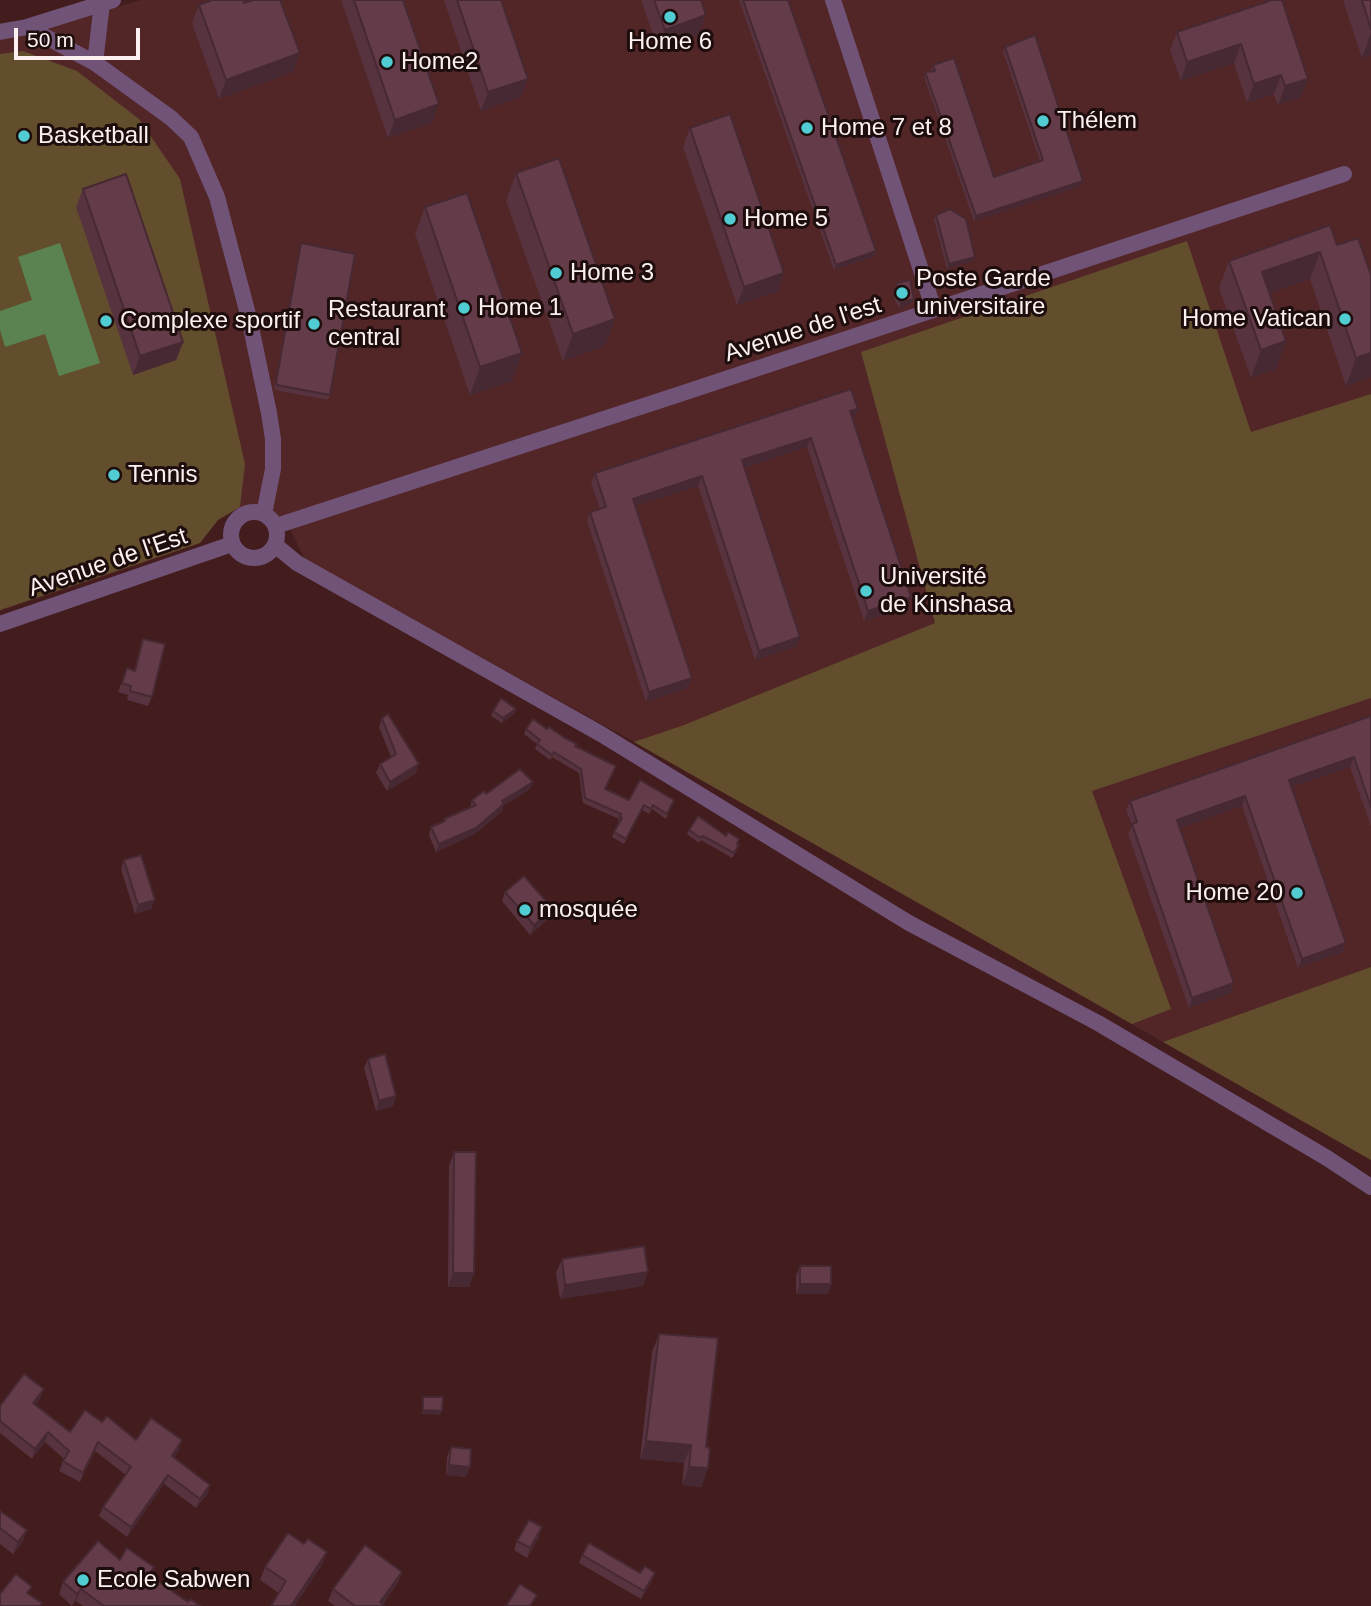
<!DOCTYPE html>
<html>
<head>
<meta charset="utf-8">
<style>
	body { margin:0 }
	#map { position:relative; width:1371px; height:1606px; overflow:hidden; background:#431c1d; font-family:Helvetica,sans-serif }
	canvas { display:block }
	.scale { position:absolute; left:14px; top:28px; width:126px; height:32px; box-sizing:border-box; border:4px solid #fcf0f0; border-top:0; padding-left:9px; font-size:21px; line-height:24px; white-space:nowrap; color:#fcf0f0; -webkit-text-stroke:5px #1e0d0d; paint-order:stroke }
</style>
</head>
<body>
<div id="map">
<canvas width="1371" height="1606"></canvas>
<div class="scale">50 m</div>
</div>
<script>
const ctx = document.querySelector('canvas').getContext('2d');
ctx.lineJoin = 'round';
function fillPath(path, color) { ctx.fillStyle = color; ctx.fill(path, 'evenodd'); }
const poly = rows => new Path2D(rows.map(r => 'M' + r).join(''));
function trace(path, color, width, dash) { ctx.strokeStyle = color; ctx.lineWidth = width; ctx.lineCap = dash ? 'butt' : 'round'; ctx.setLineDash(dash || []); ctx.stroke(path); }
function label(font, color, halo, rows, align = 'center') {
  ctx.font = font + ' Helvetica,sans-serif'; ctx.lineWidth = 6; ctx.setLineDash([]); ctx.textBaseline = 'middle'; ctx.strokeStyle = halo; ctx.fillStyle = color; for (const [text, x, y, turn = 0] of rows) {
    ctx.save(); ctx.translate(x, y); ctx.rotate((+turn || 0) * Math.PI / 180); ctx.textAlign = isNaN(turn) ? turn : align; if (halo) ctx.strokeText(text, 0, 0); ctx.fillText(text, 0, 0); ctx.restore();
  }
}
const built = poly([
	[141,0,1371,0,1371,1160,634,742,305,560,290,529,279,517,263,509,240,507,218,520,200,543,120,571,0,611,0,37,16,36]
]);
const green = poly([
	[23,51,77,71,139,119,180,179,245,464,240,507,218,520,200,543,0,610,0,54],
	[1187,241,1251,432,1371,394,1371,698,1092,791,1171,1009,1132,1024,634,742,684,725,935,623,861,352],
	[1371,967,1371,1160,1163,1042]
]);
const water = poly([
	[60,243,100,363,59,376,45,334,5,347,0,330,0,311,32,300,18,257]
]);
const minor = poly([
	[833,0,934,310],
	[27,27,95,63,171,118,191,137,217,197,249,318,269,413,273,439,273,469,264,514],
	[0,32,27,27,113,0],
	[95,63,102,3],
	'231 535a23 23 0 1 1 46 0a23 23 0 1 1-46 0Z',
	[276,526,677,395,1344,174],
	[275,545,297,563,601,734,909,923,1098,1023,1327,1158,1371,1187],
	[0,624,232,544]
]);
const wall = poly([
	[341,0,403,0,432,123,388,138],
	[444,0,501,0,521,97,481,111],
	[641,0,701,0,699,34,658,48],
	[739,0,788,0,876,251,875,256,834,270],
	[1272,0,1308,79,1301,97,1278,105,1274,94,1247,103,1234,63,1181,81,1170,50,1177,32],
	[1343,0,1371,0,1371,55,1362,58],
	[244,3,293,72,219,99,192,23,199,5],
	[1005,47,1083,181,1081,186,974,221,924,77,925,72,931,71,933,65,994,177,1040,161,1003,52],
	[690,128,784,273,777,292,737,305,683,147],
	[516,173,615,319,605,346,563,361,506,201],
	[83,189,183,342,176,360,133,375,76,207],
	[425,207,522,353,512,381,470,395,415,234],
	[936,215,973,261,947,269,934,220],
	[301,243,330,395,328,400,275,390,274,386],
	[1337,245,1371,275,1371,377,1346,386,1310,279,1269,293,1286,341,1276,369,1251,378,1219,288,1229,261],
	[897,283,914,299,912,303,899,308,894,298,895,288],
	[854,418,853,419,908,607,864,621,807,447,745,468,800,637,797,646,755,660,698,486,635,506,692,678,688,688,646,702,587,521,590,512,600,509,591,483,595,473],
	[143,639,152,697,148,706,127,700,128,695,118,692,127,668,134,671],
	[516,709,514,714,502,723,491,716,493,711],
	[1371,716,1371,826,1350,767,1292,787,1343,952,1298,968,1242,806,1180,828,1231,993,1189,1008,1128,834,1132,825,1126,810,1130,801],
	[382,718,416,773,387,791,376,773,380,764,391,757,379,727],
	[526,729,547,729,575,746,616,766,605,789,629,800,674,800,666,819,652,809,649,814,642,810,624,844,612,837,619,822,618,822,619,819,583,803,579,773,552,757,550,760,535,749,537,744,524,734],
	[530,789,503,806,502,812,473,835,436,852,429,835,431,827,443,822,444,819,470,808,472,800,486,794],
	[689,830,738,844,739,845,737,850,732,858,701,840,699,843,687,834],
	[124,860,151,909,135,914,121,869],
	[505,892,549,918,530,935,502,901],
	[368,1059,396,1096,393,1106,376,1111,364,1068],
	[454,1152,474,1273,469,1287,448,1287,449,1166],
	[562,1259,643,1286,560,1299,556,1273],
	[800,1266,831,1284,828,1294,796,1294,796,1276],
	[659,1334,702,1487,682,1485,684,1463,640,1459,652,1352],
	[44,1389,40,1398,35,1405,70,1432,102,1422,136,1440,179,1450,174,1458,210,1485,207,1495,196,1508,164,1484,127,1537,99,1516,103,1507,126,1475,95,1451,80,1482,59,1471,64,1459,45,1442,32,1459,0,1433,0,1406],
	[451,1447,466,1477,446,1475,447,1457],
	[0,1511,27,1530,22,1543,13,1554,0,1544],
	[539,1537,527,1558,514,1550,517,1541],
	[304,1544,327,1552,322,1565,279,1593,260,1580,265,1567],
	[582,1555,652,1581,641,1599,579,1563],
	[120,1560,151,1576,188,1602,201,1606,83,1606,76,1601,72,1606,59,1594,63,1582],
	[402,1572,397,1584,383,1604,385,1606,335,1606,328,1601,333,1589]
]);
const shadedWall = poly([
	[706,15,699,34,658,48,665,30],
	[1371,33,1371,55,1362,58],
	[1241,44,1234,63,1181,81,1187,62],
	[300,53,293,72,219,99,226,80],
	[1281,75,1274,94,1247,103,1254,84],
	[528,79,521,97,481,111,488,92],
	[1308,79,1301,97,1278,105,1285,86],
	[439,104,432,123,388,138,395,120],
	[1083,181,1081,186,974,221,976,216],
	[876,251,875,256,834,270,836,265],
	[1320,252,1310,279,1252,300,1262,272],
	[975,257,973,261,947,269,949,264],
	[784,273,777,292,737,305,744,287],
	[914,299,912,303,899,308,901,303],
	[615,319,605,346,563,361,573,334],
	[1286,341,1276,369,1251,378,1261,350],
	[183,342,176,360,133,375,140,356],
	[522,353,512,381,470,395,480,367],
	[1371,353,1371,377,1346,386,1356,358],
	[858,409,854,418,847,421,850,411],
	[811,438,807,447,739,470,742,460],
	[702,476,698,486,629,508,633,499],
	[911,597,908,607,864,621,868,611],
	[800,637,797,646,755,660,759,651],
	[692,678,688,688,646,702,649,692],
	[516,709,514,714,502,723,503,718],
	[1354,757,1350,767,1286,789,1289,780],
	[419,764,416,773,387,791,390,782],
	[533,782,530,789,503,806,502,812,473,835,436,852,439,844],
	[1245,796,1242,806,1174,830,1177,820],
	[155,900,151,909,135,914,138,905],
	[553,909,549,918,530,935,534,925],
	[1346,943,1343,952,1298,968,1302,959],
	[1234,983,1231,993,1189,1008,1192,998],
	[396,1096,393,1106,376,1111,379,1101],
	[648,1272,643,1286,560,1299,565,1285],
	[453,1273,474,1273,469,1287,448,1287],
	[800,1284,831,1284,828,1294,796,1294],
	[44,1389,40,1398,29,1413,33,1403],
	[423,1410,442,1411,440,1415,421,1414],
	[48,1432,45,1442,32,1459,35,1449],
	[182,1440,179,1450,168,1466,172,1456],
	[646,1441,691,1445,684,1463,640,1459],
	[98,1442,95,1451,80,1482,83,1473],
	[449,1465,470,1467,466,1477,446,1475],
	[689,1467,708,1468,702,1487,682,1485],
	[168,1475,164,1484,127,1537,131,1527],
	[210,1485,207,1495,196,1508,200,1499],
	[542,1527,539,1537,527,1558,530,1548],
	[27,1530,22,1543,13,1554,18,1542],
	[327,1552,322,1565,295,1606,291,1606],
	[402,1572,397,1584,381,1606,380,1602],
	[655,1573,652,1581,641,1599,644,1591],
	[81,1589,76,1601,72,1606,77,1594]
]);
const building = poly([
	[212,0,243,0,244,3,253,0,280,0,300,53,226,80,199,5,212,0],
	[354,0,403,0,439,104,395,120,354,0],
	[457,0,501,0,528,79,488,92,457,0],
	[654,0,701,0,706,15,665,30,654,0],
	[743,0,788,0,876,251,836,265,743,0],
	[1272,0,1282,0,1308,79,1285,86,1281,75,1254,84,1241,44,1187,62,1177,32,1272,0],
	[1362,0,1371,0,1371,29,1362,0],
	[1035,35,1083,181,976,216,925,72,935,71,933,65,954,58,994,177,1043,160,1005,47,1035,35],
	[730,114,784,273,744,287,690,128,730,114],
	[559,158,615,319,573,334,516,173,559,158],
	[126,174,183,342,140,356,83,189,126,174],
	[467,193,522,353,480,367,425,207,467,193],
	[950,209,966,219,975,257,949,264,936,215,950,209],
	[1330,225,1337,245,1358,238,1371,275,1371,353,1356,358,1320,252,1262,272,1286,341,1261,350,1229,261,1330,225],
	[301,243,355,254,330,395,277,385,276,382,301,243],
	[910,280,914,299,901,303,896,294,897,283,910,280],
	[851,389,858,409,850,411,911,597,868,611,811,438,742,460,800,637,759,651,702,476,633,499,692,678,649,692,590,512,606,507,595,473,851,389],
	[143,639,165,644,152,697,130,691,131,686,122,683,127,668,135,671,143,639],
	[501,698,516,709,503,718,493,711,501,698],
	[388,714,419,764,390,782,380,764,396,754,382,718,388,714],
	[1371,716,1371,807,1354,757,1289,780,1346,943,1302,959,1245,796,1177,820,1234,983,1192,998,1132,824,1137,822,1130,801,1371,716],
	[533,719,547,729,549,727,565,738,577,744,575,746,616,766,605,789,629,800,640,780,674,800,667,814,653,805,651,809,644,805,626,839,614,832,622,818,620,817,621,814,585,798,581,769,554,752,552,755,537,744,540,740,526,729,533,719],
	[520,769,533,782,502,801,504,804,476,828,439,844,431,827,445,821,444,819,476,805,472,800,484,791,486,794,520,769],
	[698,816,726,836,728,832,739,839,737,844,739,845,734,853,703,836,701,838,689,830,698,816],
	[141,855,155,900,138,905,124,860,141,855],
	[524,876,553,909,534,925,505,892,524,876],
	[385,1054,396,1096,379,1101,368,1059,385,1054],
	[454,1152,476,1152,474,1273,453,1273,454,1152],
	[644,1246,648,1272,565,1285,562,1259,644,1246],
	[800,1266,831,1266,831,1284,800,1284,800,1266],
	[659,1334,718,1338,706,1447,710,1448,708,1468,689,1467,691,1445,646,1441,659,1334],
	[24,1374,44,1389,33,1403,70,1432,85,1410,102,1422,107,1416,136,1440,151,1418,182,1440,172,1456,210,1485,200,1499,168,1475,131,1527,103,1507,131,1467,98,1442,83,1473,63,1461,69,1451,48,1432,35,1449,0,1421,0,1406,24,1374],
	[423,1397,443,1397,442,1411,423,1410,423,1397],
	[451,1447,471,1449,470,1467,449,1465,451,1447],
	[0,1511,6,1515,27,1530,18,1542,0,1528,0,1511],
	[529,1520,542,1527,530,1548,517,1541,529,1520],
	[288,1533,304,1544,308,1539,327,1552,291,1606,271,1606,286,1581,265,1567,288,1533],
	[98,1541,120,1560,127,1548,154,1567,149,1575,188,1602,190,1599,201,1606,104,1606,81,1589,77,1594,63,1582,98,1541],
	[589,1543,640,1573,645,1566,655,1573,644,1591,582,1555,589,1543],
	[365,1545,402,1572,380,1602,385,1606,355,1606,333,1589,365,1545],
	[16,1574,32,1587,27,1593,42,1603,40,1606,0,1606,0,1594,16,1574],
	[520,1584,537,1595,530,1606,506,1606,520,1584]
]);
const markers = [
	[670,17,7,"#51ccd2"],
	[387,62,7,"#51ccd2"],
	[1043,121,7,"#51ccd2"],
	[807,128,7,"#51ccd2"],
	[24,136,7,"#51ccd2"],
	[730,219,7,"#51ccd2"],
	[556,273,7,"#51ccd2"],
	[902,293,7,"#51ccd2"],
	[464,308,7,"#51ccd2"],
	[1345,319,7,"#51ccd2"],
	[106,321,7,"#51ccd2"],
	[314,324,7,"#51ccd2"],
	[114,475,7,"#51ccd2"],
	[866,591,7,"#51ccd2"],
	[1297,893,7,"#51ccd2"],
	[525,910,7,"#51ccd2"],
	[83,1580,7,"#51ccd2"]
];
const poiNames = [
	["Home 6",670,42,"center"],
	["Home2",401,62],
	["Thélem",1057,121],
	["Home 7 et 8",821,128],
	["Basketball",38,136],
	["Home 5",744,219],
	["Home 3",570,273],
	["Poste Garde",916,279],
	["universitaire",916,307],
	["Home 1",478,308],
	["Restaurant",328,310],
	["central",328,338],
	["Home Vatican",1331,319,"right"],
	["Complexe sportif",120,321],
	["Tennis",128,475],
	["Université",880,577],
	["de Kinshasa",880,605],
	["Home 20",1283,893,"right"],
	["mosquée",539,910],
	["Ecole Sabwen",97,1580]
];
const streetNames = [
	["Avenue de l'est",803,330,-18],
	["Avenue de l'Est",108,563,-19]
];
fillPath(built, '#522527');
fillPath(green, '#624e2c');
fillPath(water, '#5b8351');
trace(minor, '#705377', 16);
fillPath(wall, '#56333e');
fillPath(shadedWall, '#462932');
fillPath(building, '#643b48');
trace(building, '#462932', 2);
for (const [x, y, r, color] of markers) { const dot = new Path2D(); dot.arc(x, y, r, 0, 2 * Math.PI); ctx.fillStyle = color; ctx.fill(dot); trace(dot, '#1e0d0d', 2.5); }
label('24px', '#fcf0f0', '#1e0d0d', poiNames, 'left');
label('24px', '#fcf0f0', '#1e0d0d', streetNames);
</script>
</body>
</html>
